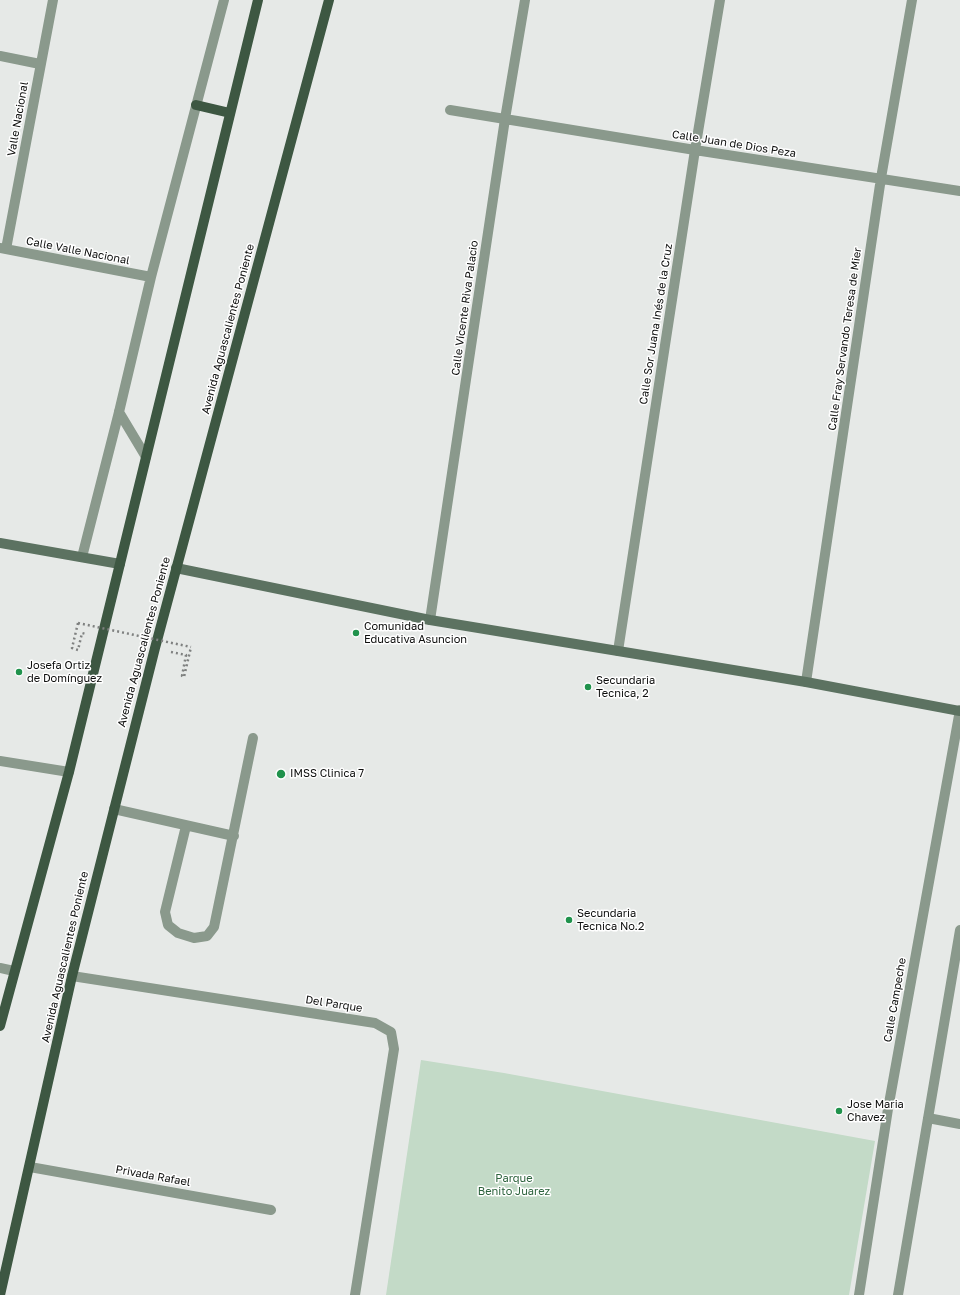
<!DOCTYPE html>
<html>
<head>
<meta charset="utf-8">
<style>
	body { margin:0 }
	canvas { display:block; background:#e6e9e7 }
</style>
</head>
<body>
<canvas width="960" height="1295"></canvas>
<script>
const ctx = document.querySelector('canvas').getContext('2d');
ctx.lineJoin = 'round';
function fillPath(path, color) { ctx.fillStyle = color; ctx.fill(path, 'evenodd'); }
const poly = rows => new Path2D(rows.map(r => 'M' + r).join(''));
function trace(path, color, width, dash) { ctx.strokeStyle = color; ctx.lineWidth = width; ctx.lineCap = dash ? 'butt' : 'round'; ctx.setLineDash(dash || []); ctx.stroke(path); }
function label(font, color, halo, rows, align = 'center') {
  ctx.font = font + ' "Golos Text",sans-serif'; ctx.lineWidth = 3; ctx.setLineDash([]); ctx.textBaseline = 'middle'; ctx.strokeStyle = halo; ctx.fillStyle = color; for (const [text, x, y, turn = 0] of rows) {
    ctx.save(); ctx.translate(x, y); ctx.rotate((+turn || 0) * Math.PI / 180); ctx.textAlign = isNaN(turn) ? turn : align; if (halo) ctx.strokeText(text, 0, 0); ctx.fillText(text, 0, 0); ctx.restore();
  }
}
const green = poly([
	[421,1060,504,1073,875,1141,849,1295,386,1295]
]);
const path = poly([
	[78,623,72,648,78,650,82,633,86,634],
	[171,652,186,655,182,676,184,677,191,647]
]);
const lane = poly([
	[450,110,505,119],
	[82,557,119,412],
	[114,809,234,836],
	[186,826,165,912,168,925,178,933,194,938,207,936,214,927,253,738]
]);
const street = poly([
	[0,56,40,64],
	[505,119,695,150,960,191],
	[0,248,151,277],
	[6,249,53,0],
	[146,457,119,412,151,277,224,0],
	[430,620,505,119,525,0],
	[618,651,695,150,720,0],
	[806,682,881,178,912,0],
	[0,761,69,772],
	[0,968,14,971],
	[72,976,375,1023,391,1032,394,1049,355,1295],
	[928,1118,960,1124],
	[30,1167,271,1210],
	[859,1295,888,1109,960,710],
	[898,1295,960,930]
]);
const secondary = poly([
	[0,543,120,564],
	[176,568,430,620,806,682,960,711]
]);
const primary = poly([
	[196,105,230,113],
	[0,1026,69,772,258,0],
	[0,1295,72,976,155,648,329,0]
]);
const pathBridge = poly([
	[78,623,191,647]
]);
const markers = [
	[356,633,4,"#20924c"],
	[19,672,4,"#20924c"],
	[588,687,4,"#20924c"],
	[281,774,5,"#20924c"],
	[569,920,4,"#20924c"],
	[839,1111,4,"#20924c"]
];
const streetNames = [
	["Valle Nacional",18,119,-80],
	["Calle Juan de Dios Peza",734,144,9],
	["Calle Valle Nacional",78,251,11],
	["Calle Vicente Riva Palacio",465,308,-82],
	["Calle Sor Juana Inés de la Cruz",656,324,-81],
	["Avenida Aguascalientes Poniente",228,329,-75],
	["Calle Fray Servando Teresa de Mier",845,339,-82],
	["Avenida Aguascalientes Poniente",144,642,-75],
	["Avenida Aguascalientes Poniente",65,957,-77],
	["Calle Campeche",895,1000,-80],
	["Del Parque",334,1004,9],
	["Privada Rafael",153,1176,10]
];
const poiNames = [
	["Comunidad",364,627],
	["Educativa Asuncion",364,640],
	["Josefa Ortiz",27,666],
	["de Domínguez",27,679],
	["Secundaria",596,681],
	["Tecnica, 2",596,694],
	["IMSS Clinica 7",290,774],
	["Secundaria",577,914],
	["Tecnica No.2",577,927],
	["Jose Maria",847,1105],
	["Chavez",847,1118]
];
const parkNames = [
	["Parque",514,1179],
	["Benito Juarez",514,1192]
];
fillPath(green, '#c3dac7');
trace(path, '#7f8180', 2.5, [2, 3]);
trace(lane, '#8a998c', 10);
trace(street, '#8a998c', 10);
trace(secondary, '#5c7261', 10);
trace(primary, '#3d5742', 10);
trace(pathBridge, '#7f8180', 2.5, [2, 3]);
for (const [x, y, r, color] of markers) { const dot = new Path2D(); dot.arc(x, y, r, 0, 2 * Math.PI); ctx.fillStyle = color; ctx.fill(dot); trace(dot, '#fff', 1.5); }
label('11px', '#0d0e0d', '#fff', streetNames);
label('11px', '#0d0e0d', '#fff', poiNames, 'left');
label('11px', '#2d633d', '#fff', parkNames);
</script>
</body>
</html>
